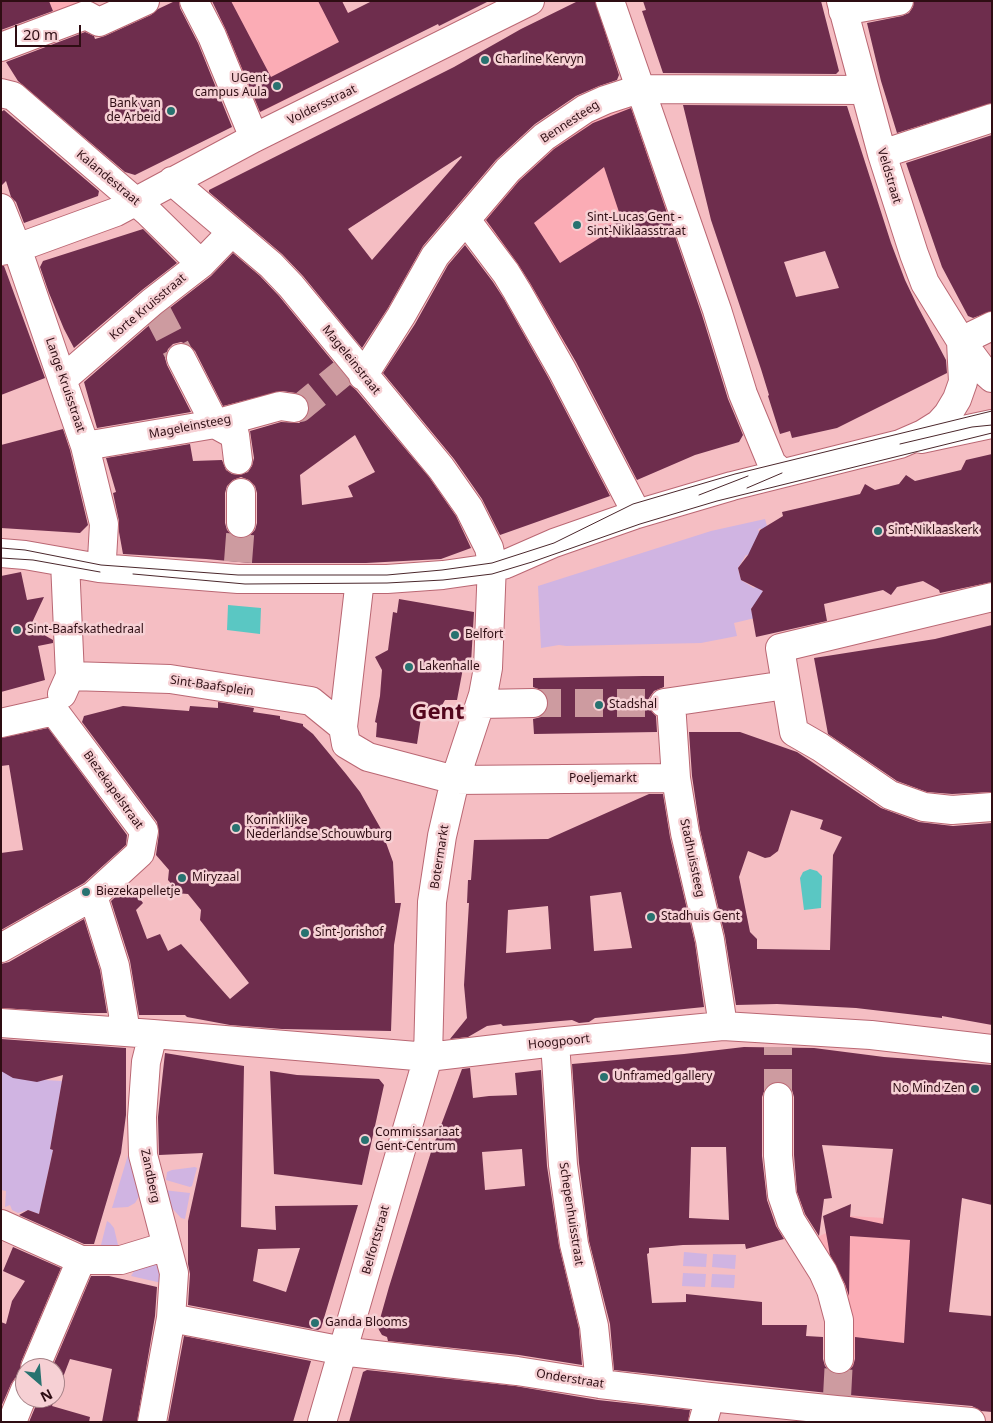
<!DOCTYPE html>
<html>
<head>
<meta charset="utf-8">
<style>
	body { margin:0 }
	#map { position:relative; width:993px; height:1423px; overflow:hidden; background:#f5bec3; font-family:"Noto Sans",sans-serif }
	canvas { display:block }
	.frame { position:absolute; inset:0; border:2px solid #2e0d13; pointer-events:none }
	.north { position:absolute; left:15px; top:1358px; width:50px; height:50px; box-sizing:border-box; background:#f6d0d4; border:1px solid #a68287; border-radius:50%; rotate:153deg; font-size:14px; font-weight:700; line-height:20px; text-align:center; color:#2e0d13 }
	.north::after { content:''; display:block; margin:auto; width:18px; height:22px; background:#287270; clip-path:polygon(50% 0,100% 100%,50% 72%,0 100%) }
	.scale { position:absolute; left:15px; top:25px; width:66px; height:22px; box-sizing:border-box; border:2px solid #2e0d13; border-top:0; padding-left:6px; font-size:15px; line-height:18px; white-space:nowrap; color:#2e0d13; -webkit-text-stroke:4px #f6d0d4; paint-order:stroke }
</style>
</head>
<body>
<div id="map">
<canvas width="993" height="1423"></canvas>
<div class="frame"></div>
<div class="north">N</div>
<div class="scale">20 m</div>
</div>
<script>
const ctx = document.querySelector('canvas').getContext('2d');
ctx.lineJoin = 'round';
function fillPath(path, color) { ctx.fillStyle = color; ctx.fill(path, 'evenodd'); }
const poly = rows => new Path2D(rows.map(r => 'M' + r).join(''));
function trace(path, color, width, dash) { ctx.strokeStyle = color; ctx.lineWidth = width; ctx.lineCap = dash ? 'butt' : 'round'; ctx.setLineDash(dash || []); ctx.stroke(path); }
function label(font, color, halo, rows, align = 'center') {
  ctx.font = font + ' "Noto Sans",sans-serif'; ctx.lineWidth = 5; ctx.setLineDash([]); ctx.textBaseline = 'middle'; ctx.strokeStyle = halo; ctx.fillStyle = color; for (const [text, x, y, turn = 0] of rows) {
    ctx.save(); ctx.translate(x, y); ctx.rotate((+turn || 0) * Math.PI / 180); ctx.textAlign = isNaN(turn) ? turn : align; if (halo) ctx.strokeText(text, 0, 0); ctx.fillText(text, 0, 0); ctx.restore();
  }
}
const built = poly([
	[49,1,93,1,55,15],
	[214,1,342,1,370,58,255,115,217,30,220,12],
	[634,104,634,109,673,229,676,232,632,246,599,324,561,348,480,220,528,164,571,132,591,123,590,119],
	[887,1193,949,1312,935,1408,840,1398,842,1359,809,1241,839,1227,850,1216,884,1218]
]);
const green = poly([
	[765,519,767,526,764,532,760,528,758,530,763,535,753,556,746,555,738,568,741,580,754,588,760,583,762,591,771,597,752,607,751,610,755,618,734,623,737,636,701,643,566,646,559,645,541,648,538,586,711,531],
	[1,1071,44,1080,62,1081,50,1149,53,1150,39,1214,28,1210,18,1213,12,1210,10,1205,5,1207,6,1191,1,1190],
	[128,1155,133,1160,140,1195,135,1203,128,1207,112,1208],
	[195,1167,197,1168,192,1186,190,1187,166,1180,167,1172,172,1170],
	[163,1190,190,1193,185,1219,181,1218,171,1207,162,1192],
	[107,1221,110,1223,114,1228,118,1245,113,1251,99,1253],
	[684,1252,707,1254,706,1267,683,1266],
	[713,1254,736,1255,735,1269,712,1267],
	[160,1261,166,1284,131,1276,136,1268],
	[683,1273,706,1274,705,1287,682,1286],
	[712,1274,735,1275,734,1288,711,1287]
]);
const water = poly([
	[228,605,261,608,260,634,227,630],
	[810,869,817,871,822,876,821,908,804,910,800,878,803,872]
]);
const building = poly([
	[1,1,49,1,53,11,1,30],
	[175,1,179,1,180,8,198,43,232,127,135,175,125,172,18,81,6,62,85,32,94,36,95,39,105,36,151,15,158,9],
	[212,1,231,1,271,77,339,42,318,1,342,1,348,13,372,1,489,1,439,26,438,24,260,112,226,30],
	[578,1,595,1,619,75,617,80,599,86,576,96,535,124,496,160,423,246,388,308,362,348,303,276,282,254,209,192,209,190,454,67,521,29],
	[461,156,462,157,372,260,348,229],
	[643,1,821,1,839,71,836,74,663,73,642,11,646,10],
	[914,1,992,1,992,103,897,133,881,81,867,23,902,16,909,13,913,7],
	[683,105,847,106,891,243,905,280,917,305,946,360,947,373,837,428,792,438,790,431,780,434,768,396,769,395,761,369,711,220],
	[825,251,839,288,796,297,784,262],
	[631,108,702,315,728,399,743,435,739,442,695,455,637,480,576,362,530,283,518,264,486,220,519,181,554,149,593,123],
	[604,167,622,221,599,229,601,237,560,263,534,223],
	[4,110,99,191,98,196,24,223,16,202,11,197,6,181,1,186,1,112],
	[992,135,992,311,973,318,968,316,942,267,906,163],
	[143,229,177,263,142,290,74,348,64,329,49,293,40,267,43,261],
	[465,245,493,282,504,299,548,377,610,496,500,535,482,499,454,459,383,373,415,324,448,265],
	[233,253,260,276,279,296,348,380,349,384,356,390,429,477,456,516,471,548,441,559,366,563,251,563,206,559,123,554,119,532,119,521,113,493,116,492,106,458,190,444,193,461,222,460,226,470,232,474,240,475,248,472,252,466,254,458,250,431,281,422,299,423,306,418,309,411,309,403,303,395,296,393,282,391,223,406,195,351,189,345,181,342,173,344,168,349,165,358,167,365,191,412,97,428,84,382,162,314,211,276],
	[355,435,375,472,348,486,353,497,302,505,300,475],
	[241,477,249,480,255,486,257,493,257,523,255,530,249,536,241,539,233,536,227,530,225,523,225,493,227,486,233,480],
	[1,266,4,266,45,378,1,395],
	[63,429,70,450,88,525,80,533,1,528,1,445],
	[992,454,992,582,940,593,939,590,923,581,897,587,891,595,883,590,824,604,827,621,756,637,751,609,763,591,741,580,738,568,748,555,760,530,783,516,782,512,860,494,865,484,875,490,899,484,906,475,915,481,961,470,966,460],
	[21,572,27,600,44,597,30,627,53,640,53,643,38,646,45,680,1,692,1,576],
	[399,599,474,612,471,663,464,663,457,700,445,700,437,714,422,711,417,744,376,737,377,723,375,722,380,696,382,670,375,657,388,650,393,612,397,613],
	[992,625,992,792,952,794,927,792,897,781,828,734,814,658,935,639],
	[643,676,664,676,664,687,654,691,649,698,649,705,652,712,656,716,657,732,534,734,533,719,541,717,546,711,549,702,546,695,541,690,533,687,533,678],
	[218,702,254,708,253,712,280,716,280,719,303,724,303,726,313,734,346,774,360,792,381,829,393,862,395,903,401,903,394,945,391,1031,282,1029,230,1025,187,1017,185,1015,139,1015,130,961,111,901,129,884,143,903,136,910,147,939,160,934,168,951,181,944,230,999,249,983,200,920,201,910,188,894,175,893,175,888,168,880,169,870,156,855,159,833,157,822,82,722,84,716,123,706,189,711,190,706,218,708],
	[48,728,127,835,126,845,84,883,1,930,1,853,23,850,9,765,1,766,1,738],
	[689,732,740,732,797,752,881,808,919,822,953,826,992,823,992,1025,942,1016,942,1018,856,1008,777,1004,736,1005,725,936,700,830,692,776],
	[791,810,823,820,820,829,842,837,833,855,830,950,757,949,757,939,750,932,739,877,748,851,765,858,770,857,778,851],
	[649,794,663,794,670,837,695,943,704,1007,595,1018,589,1022,579,1023,572,1020,503,1026,501,1024,487,1026,468,1037,450,1039,467,1018,464,985,469,903,467,903,468,880,471,880,474,840,548,839],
	[621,892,632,948,594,951,590,896],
	[548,906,551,949,506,953,508,910],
	[84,919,100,970,107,1013,83,1013,1,1008,1,964,9,962],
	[1,1039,126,1048,126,1115,121,1153,94,1244,84,1244,19,1215,28,1210,39,1214,53,1150,50,1149,63,1075,37,1082,13,1078,1,1071],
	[744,1047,814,1048,884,1057,992,1065,992,1205,962,1198,949,1312,992,1316,992,1412,981,1411,972,1406,837,1394,614,1370,610,1324,589,1241,579,1163,572,1064,684,1054],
	[778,1081,785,1083,792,1090,794,1097,794,1155,797,1192,805,1214,819,1236,824,1199,832,1198,822,1145,893,1149,883,1224,850,1217,851,1204,823,1216,830,1255,845,1284,849,1296,850,1236,910,1240,904,1343,855,1337,855,1359,853,1366,847,1372,839,1375,832,1373,825,1366,823,1359,823,1337,806,1336,807,1325,762,1325,762,1302,686,1294,686,1302,652,1303,647,1254,649,1253,649,1248,683,1245,745,1244,746,1249,784,1239,776,1226,767,1200,762,1156,762,1097,765,1089,771,1083],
	[691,1147,726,1147,729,1220,689,1218],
	[165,1053,244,1066,241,1227,276,1230,275,1206,358,1205,321,1328,318,1330,188,1305,190,1274,188,1264,188,1221,203,1153,159,1155,158,1117],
	[300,1248,286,1292,253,1281,258,1249],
	[470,1068,473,1098,489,1096,517,1095,515,1073,541,1070,547,1166,559,1246,579,1329,582,1365,519,1355,388,1341,387,1337,382,1335,379,1330,378,1326,389,1287,431,1152,462,1069],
	[522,1149,525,1186,485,1190,482,1152],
	[270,1071,297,1075,379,1079,384,1085,362,1185,274,1174],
	[13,1247,61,1268,21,1362,20,1369,21,1375,15,1378,11,1384,1,1407,1,1322,6,1324,12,1301,25,1281,3,1271],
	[91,1276,109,1276,157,1287,155,1316,137,1422,102,1422,112,1369,70,1359,55,1398,55,1368,52,1368],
	[184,1336,311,1361,293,1422,168,1422],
	[367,1370,515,1386,598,1400,690,1410,688,1422,349,1422,363,1372],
	[39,1398,55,1398,52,1406,90,1417,89,1422,29,1422]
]);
const minorTunnel = poly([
	[156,310,181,358],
	[294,408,300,408,345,371],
	[238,562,241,523],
	[533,703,664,703],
	[778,1097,778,1047],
	[837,1397,839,1359]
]);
const minor = poly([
	[194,1,212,36,254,138],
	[610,1,717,310,743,394,772,464,782,473],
	[841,1,882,154,914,254,925,283,961,341,982,369,992,378],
	[843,11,899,1],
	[1,47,86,15,99,22,145,1],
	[1,93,13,96,149,213,201,264],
	[882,154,992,118],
	[172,181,271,265,291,286,441,468,469,508,489,548,492,563,488,668,483,695,455,780,442,836,432,902,428,1057,322,1422],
	[1,208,17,248,85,446,104,524,102,559,99,568],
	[466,220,506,273,517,291,562,370,637,514],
	[1,251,17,248,116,212,254,138,530,1],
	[961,341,992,326],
	[181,358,215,424,235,435,238,460],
	[363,376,401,316,435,256,508,170,544,137,585,109,605,100,639,89,864,90],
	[63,379,152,302,201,264,232,232],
	[921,439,992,424],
	[85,446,215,424,280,406,294,408],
	[241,523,241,493],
	[1,553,25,555,99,568,238,579,387,579,443,575,492,568,506,564,554,543,637,514,732,486,900,444,923,434,939,424,948,414,957,399,963,382,961,341],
	[360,579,343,727,346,744,368,757,455,780,676,778,671,703],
	[992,597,780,648,794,732,820,747,890,795,924,807,952,810,992,807],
	[70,676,170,679,311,701,343,727],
	[62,694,70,676,65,562],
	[664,703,786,685],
	[480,704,533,703],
	[1,723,54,711],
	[676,778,685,833,710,940,723,1026],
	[93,896,115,966,126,1032],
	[1,948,93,896,140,853,144,831,54,711],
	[1,1023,153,1034,428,1057,555,1042,723,1026,871,1035,992,1049],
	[555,1042,563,1165,574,1244,594,1326,600,1384],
	[778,1097,778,1156,782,1195,791,1221,823,1272,831,1290,839,1320,839,1359],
	[1,1224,81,1260,121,1260,167,1246],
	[171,1318,349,1352,517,1371,600,1384,710,1397,836,1410,971,1422],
	[35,1368,81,1260],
	[12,1422,25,1390],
	[152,1422,171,1318,174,1273,143,1155,142,1117,146,1062,153,1034],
	[703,1422,710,1397]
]);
const tram = poly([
	[900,444,972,427,992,425],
	[747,488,782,473],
	[699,495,748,476],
	[1,548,25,550,101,565,238,575,387,575,442,570,492,563,554,543,633,504,735,474,992,411],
	[1,558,33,560,100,572],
	[133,574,245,584,387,583,443,580,492,574,532,562,640,524,717,501,992,433]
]);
const markers = [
	[485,60,5,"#287270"],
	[277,86,5,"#287270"],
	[171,111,5,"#287270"],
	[577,225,5,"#287270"],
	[878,531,5,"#287270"],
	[17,630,5,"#287270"],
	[455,635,5,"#287270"],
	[409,667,5,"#287270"],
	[599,705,5,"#287270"],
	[236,828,5,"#287270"],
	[182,878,5,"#287270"],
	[86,892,5,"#287270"],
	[651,917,5,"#287270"],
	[305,933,5,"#287270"],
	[604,1077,5,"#287270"],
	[975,1089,5,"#287270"],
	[365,1140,5,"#287270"],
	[315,1323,5,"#287270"]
];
const poiNames = [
	["Charline Kervyn",495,60],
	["UGent",267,79,"right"],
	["campus Aula",267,93,"right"],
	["Bank van",161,104,"right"],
	["de Arbeid",161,118,"right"],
	["Sint-Lucas Gent -",587,218],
	["Sint-Niklaasstraat",587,232],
	["Sint-Niklaaskerk",888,531],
	["Sint-Baafskathedraal",27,630],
	["Belfort",465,635],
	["Lakenhalle",419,667],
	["Stadshal",609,705],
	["Koninklijke",246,821],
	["Nederlandse Schouwburg",246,835],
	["Miryzaal",192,878],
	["Biezekapelletje",96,892],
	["Stadhuis Gent",661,917],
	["Sint-Jorishof",315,933],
	["Unframed gallery",614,1077],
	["No Mind Zen",965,1089,"right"],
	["Commissariaat",375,1133],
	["Gent-Centrum",375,1147],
	["Ganda Blooms",325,1323]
];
const streetNames = [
	["Voldersstraat",322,105,-26],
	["Bennesteeg",570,122,-33],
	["Veldstraat",889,176,73],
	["Kalandestraat",108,178,40],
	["Korte Kruisstraat",148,307,-40],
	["Mageleinstraat",351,360,51],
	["Lange Kruisstraat",65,385,71],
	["Mageleinsteeg",190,427,-11],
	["Sint-Baafsplein",212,686,8],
	["Poeljemarkt",603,779],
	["Biezekapelstraat",113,790,54],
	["Botermarkt",440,857,-81],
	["Stadhuissteeg",692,858,78],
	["Hoogpoort",559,1042,-6],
	["Zandberg",150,1176,78],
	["Schepenhuisstraat",571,1214,81],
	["Belfortstraat",376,1240,-74],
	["Onderstraat",570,1379,9]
];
const townNames = [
	["Gent",438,713]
];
fillPath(built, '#fbacb5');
fillPath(green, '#d0b4e2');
fillPath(water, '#5ac7c3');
fillPath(building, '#6e2d4d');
trace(minorTunnel, '#cd9ba0', 28, [28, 14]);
trace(minor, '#ba6773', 30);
trace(minor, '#fff', 28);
trace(tram, '#4b272c', 1);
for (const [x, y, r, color] of markers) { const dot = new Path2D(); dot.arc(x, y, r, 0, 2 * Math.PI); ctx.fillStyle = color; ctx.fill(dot); trace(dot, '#f6d0d4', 2); }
label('12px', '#2e0d13', '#f6d0d4', poiNames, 'left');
label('12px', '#2e0d13', '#f6d0d4', streetNames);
label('bold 22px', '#52051c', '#f6d0d4', townNames);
</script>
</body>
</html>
